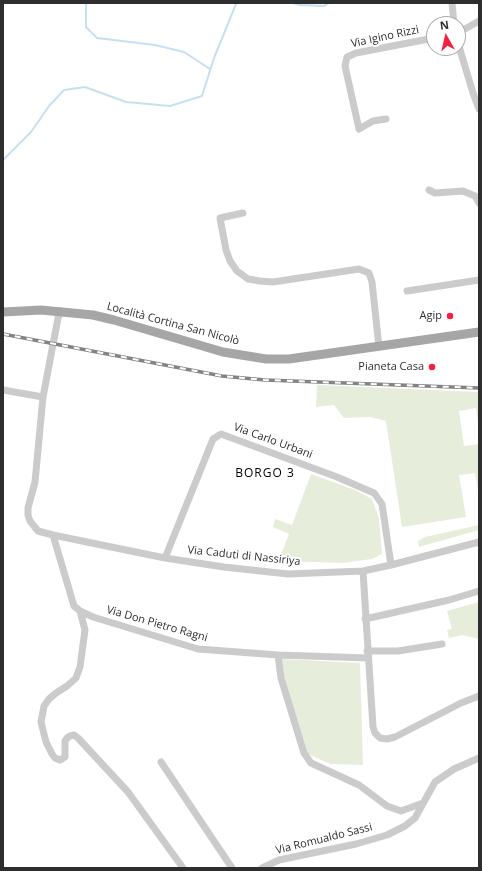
<!DOCTYPE html>
<html>
<head>
<meta charset="utf-8">
<style>
	body { margin:0 }
	#map { position:relative; width:482px; height:871px; overflow:hidden; background:#fff; font-family:"Open Sans",sans-serif }
	canvas { display:block }
	.frame { position:absolute; inset:0; border:4px solid #2e2e2e; pointer-events:none }
	.north { position:absolute; left:426px; top:16px; width:40px; height:40px; box-sizing:border-box; background:#fff; border:1px solid #ababab; border-radius:50%; rotate:352deg; font-size:11px; font-weight:700; line-height:16px; text-align:center; color:#2e2e2e }
	.north::after { content:''; display:block; margin:auto; width:14px; height:18px; background:#f5203f; clip-path:polygon(50% 0,100% 100%,50% 72%,0 100%) }
</style>
</head>
<body>
<div id="map">
<canvas width="482" height="871"></canvas>
<div class="frame"></div>
<div class="north">N</div>
</div>
<script>
const ctx = document.querySelector('canvas').getContext('2d');
ctx.lineJoin = 'round';
function fillPath(path, color) { ctx.fillStyle = color; ctx.fill(path, 'evenodd'); }
const poly = rows => new Path2D(rows.map(r => 'M' + r).join(''));
function trace(path, color, width, dash) { ctx.strokeStyle = color; ctx.lineWidth = width; ctx.lineCap = dash ? 'butt' : 'round'; ctx.setLineDash(dash || []); ctx.stroke(path); }
function label(font, color, halo, rows, align = 'center') {
  ctx.font = font + ' "Open Sans",sans-serif'; ctx.lineWidth = 4; ctx.setLineDash([]); ctx.textBaseline = 'middle'; ctx.strokeStyle = halo; ctx.fillStyle = color; for (const [text, x, y, turn = 0] of rows) {
    ctx.save(); ctx.translate(x, y); ctx.rotate((+turn || 0) * Math.PI / 180); ctx.textAlign = isNaN(turn) ? turn : align; if (halo) ctx.strokeText(text, 0, 0); ctx.fillText(text, 0, 0); ctx.restore();
  }
}
const green = poly([
	[317,385,479,392,479,428,476,408,459,411,464,446,479,444,479,496,475,473,459,475,466,517,402,527,386,421,370,417,344,418,334,405,316,407],
	[311,474,355,490,372,499,379,518,382,554,372,559,342,563,287,561,278,562,289,534,273,527,275,519,292,525],
	[479,525,479,530,419,547,418,541,425,537],
	[479,602,479,639,462,635,449,638,447,630,452,629,447,611],
	[282,659,360,663,363,765,330,764,308,754,285,683]
]);
const stream = poly([
	[87,3,86,5,86,27,97,38,155,45,184,52,210,69],
	[293,3,300,5,324,6,329,3],
	[3,160,31,132,49,106,64,90,85,87,126,102,170,106,202,96,214,58,236,4,239,3]
]);
const minor = poly([
	[452,3,454,24],
	[458,33,479,21],
	[458,43,473,93,479,109],
	[386,119,373,121,359,129,345,66,347,57,356,53,434,38],
	[429,190,435,193,463,191,475,196,479,203],
	[243,213,220,218,226,250,230,261,237,271,248,279,260,281,273,282,359,269,369,273,372,282,379,347],
	[407,291,479,280],
	[61,311,58,318,43,397,35,482,28,508,28,515,30,521,38,531,53,535,165,558,224,567,288,574,363,571,391,565,479,542],
	[3,390,43,397],
	[53,535,74,606,80,611,93,617,198,649,278,655,368,658],
	[165,558,213,439,221,434,337,477,374,493,382,504,391,565],
	[363,571,373,727,375,733,380,738,387,739,395,737,461,703,479,696],
	[80,611,85,630,80,667,76,678,67,686,56,693,49,699,44,706,41,722,46,742,52,754,55,758,60,760,65,757,65,741,67,738,70,736,74,735,78,738,128,792,183,868],
	[365,619,449,600,479,591],
	[367,651,398,651,442,644],
	[278,655,281,678,304,753,311,763,359,785,387,806,401,811,423,803],
	[161,762,232,868],
	[262,868,279,860,356,844,387,835,405,826,415,818,435,782,454,769,479,758]
]);
const major = poly([
	[3,312,41,310,93,315,114,320,223,352,266,359,289,359,479,332]
]);
const rail = poly([
	[3,334,222,376,265,380,479,388]
]);
const markers = [
	[450,316,4,"#f5203f"],
	[432,367,4,"#f5203f"]
];
const streetNames = [
	["Via Igino Rizzi",385,37,-12],
	["Località Cortina San Nicolò",173,324,15],
	["Via Carlo Urbani",273,441,20],
	["Via Caduti di Nassiriya",244,556,6],
	["Via Don Pietro Ragni",157,624,16],
	["Via Romualdo Sassi",324,839,-14]
];
const poiNames = [
	["Agip",442,316],
	["Pianeta Casa",424,367]
];
const neighbourhoodNames = [
	["BORGO 3",265,474]
];
fillPath(green, '#e6edda');
trace(stream, '#c5e1ef', 2);
trace(minor, '#cbcbcb', 7);
trace(major, '#a6a6a6', 9);
trace(rail, '#838383', 3.5);
trace(rail, '#fff', 2, [6]);
for (const [x, y, r, color] of markers) { const dot = new Path2D(); dot.arc(x, y, r, 0, 2 * Math.PI); ctx.fillStyle = color; ctx.fill(dot); trace(dot, '#fff', 1.5); }
label('11px', '#2e2e2e', '#fff', streetNames);
label('11px', '#2e2e2e', '#fff', poiNames, 'right');
ctx.letterSpacing = '1px';
label('12px', '#000', '#fff', neighbourhoodNames);
ctx.letterSpacing = '0px';
</script>
</body>
</html>
